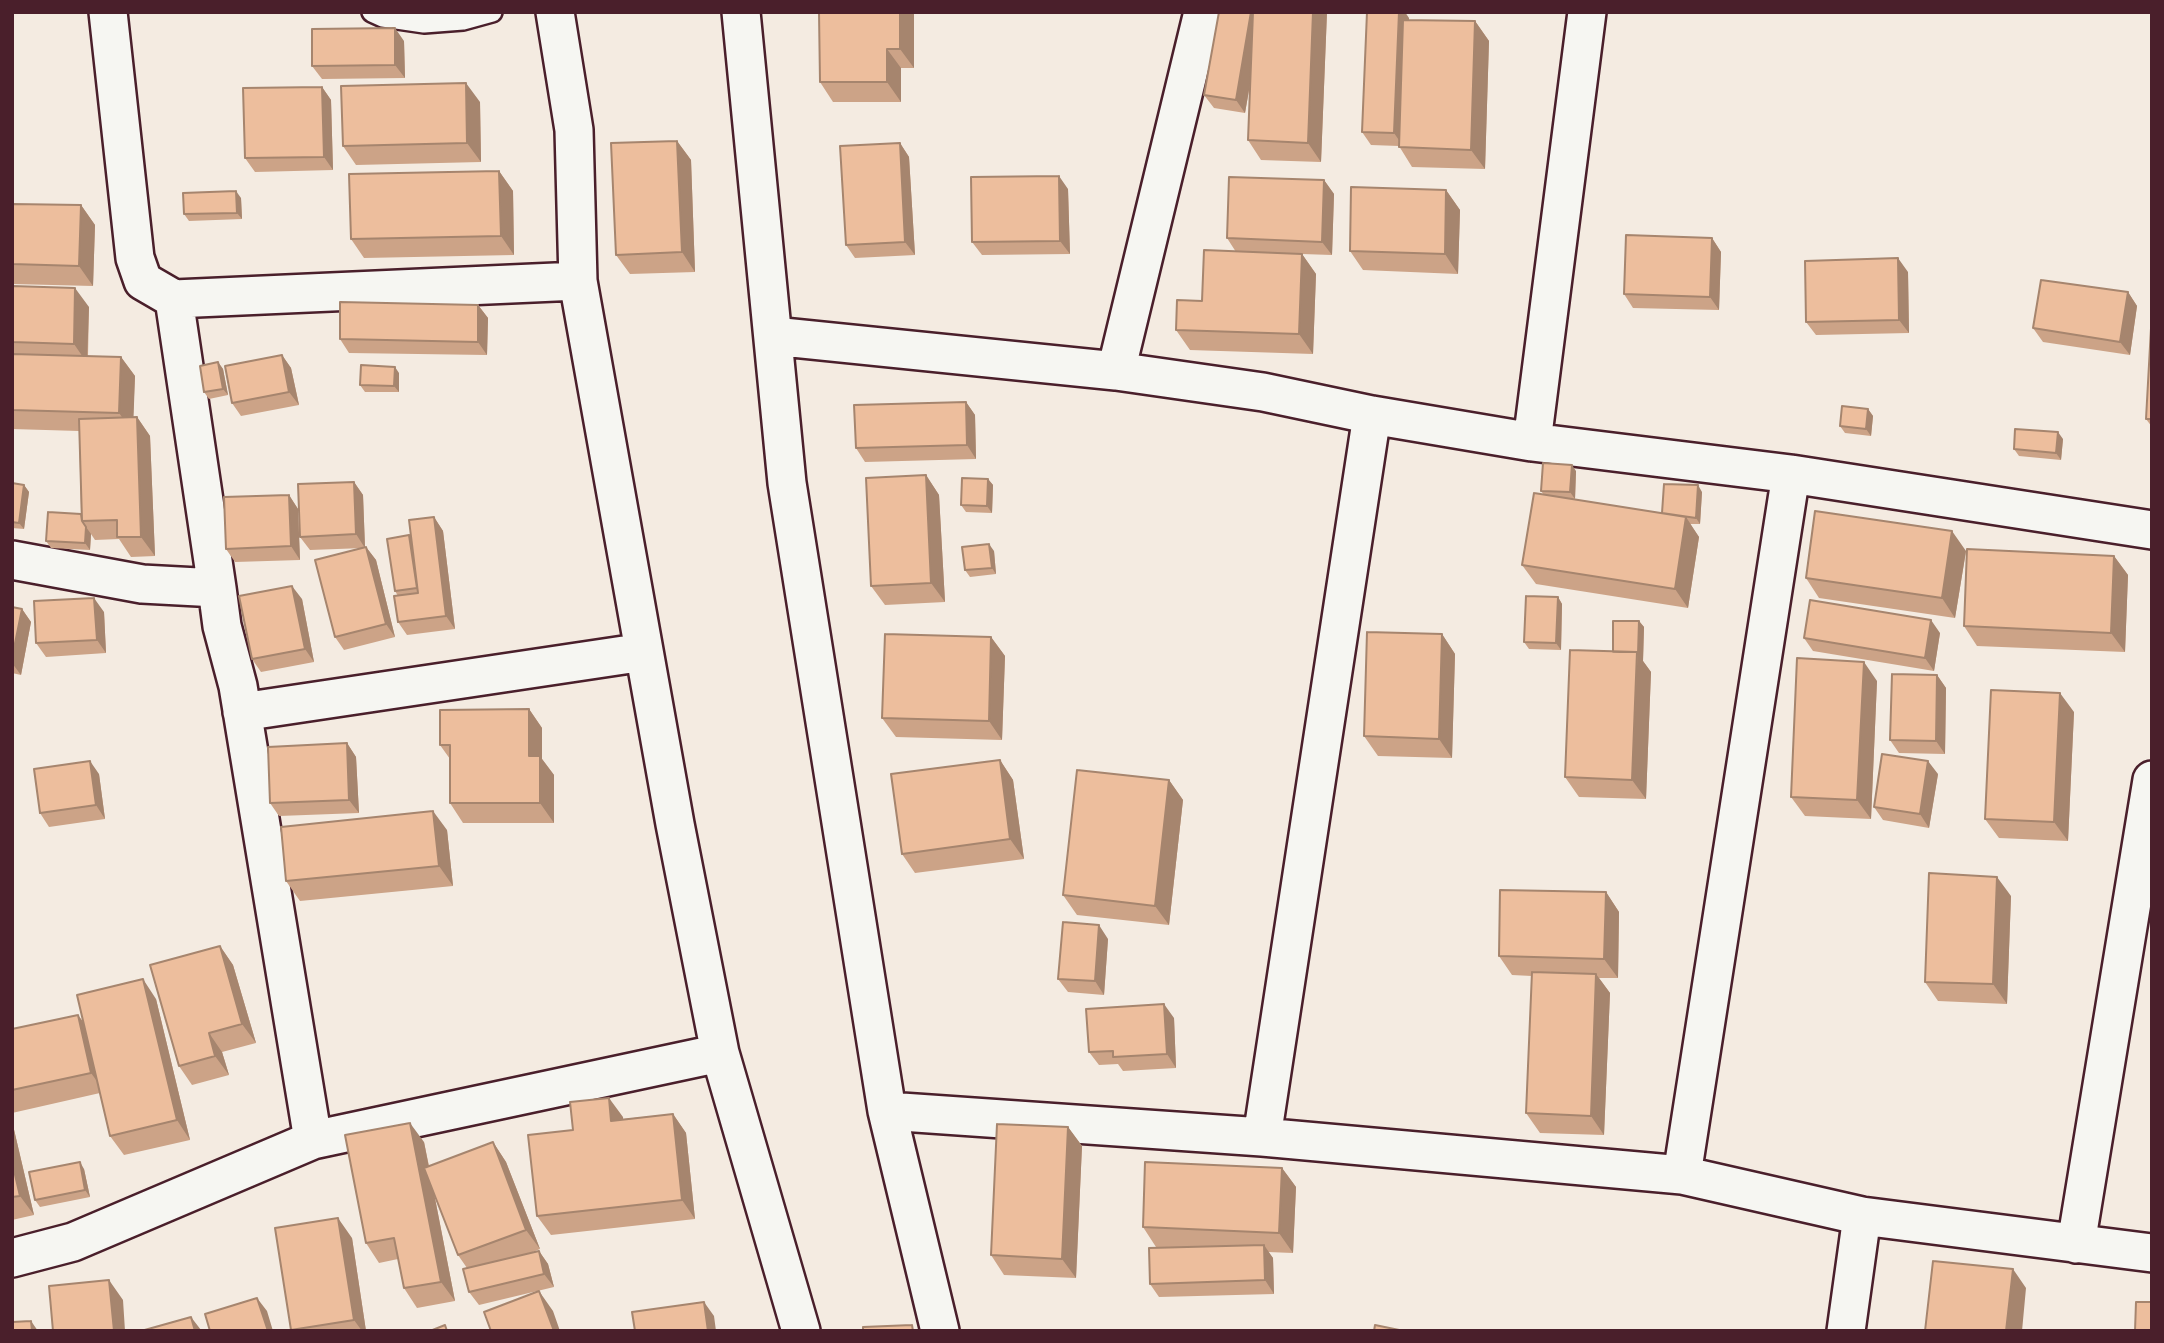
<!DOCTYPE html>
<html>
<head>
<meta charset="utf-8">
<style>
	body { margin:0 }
	#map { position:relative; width:2164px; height:1343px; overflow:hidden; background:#f4ebe1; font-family:Itim,sans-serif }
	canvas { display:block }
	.frame { position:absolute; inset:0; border:14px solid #4a1f2b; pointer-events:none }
</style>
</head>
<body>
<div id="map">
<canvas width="2164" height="1343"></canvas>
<div class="frame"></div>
</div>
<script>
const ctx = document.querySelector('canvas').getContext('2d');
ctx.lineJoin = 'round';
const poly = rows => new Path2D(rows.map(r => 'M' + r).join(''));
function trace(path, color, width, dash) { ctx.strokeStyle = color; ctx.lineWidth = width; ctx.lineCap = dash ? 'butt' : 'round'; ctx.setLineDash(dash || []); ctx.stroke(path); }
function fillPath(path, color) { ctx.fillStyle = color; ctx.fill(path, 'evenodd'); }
const service = poly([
	[372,12,383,17,424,23,463,20,492,12]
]);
const minor = poly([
	[108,12,135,258,143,281,174,299,578,281],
	[555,12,574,130,578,281,675,824,720,1053,801,1331],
	[741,12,787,483,887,1111,940,1331],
	[174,299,217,588],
	[773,336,1116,371,1263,392,1372,415,1532,442,1791,474,2152,530],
	[1116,371,1203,12],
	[1532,442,1587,12],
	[12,560,142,584,217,588,222,626,238,686,313,1140],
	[242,712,644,652],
	[887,1111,1262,1137,1682,1175,1862,1216,2152,1253],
	[1262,1137,1372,415],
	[1682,1175,1791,474],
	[2076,1244,2152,780],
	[12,1258,73,1242,313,1140,720,1053],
	[1846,1331,1862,1216]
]);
const wall = poly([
	[914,12,914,68,901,68,901,102,833,102,820,82],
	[1219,12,1327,12,1321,162,1261,160,1248,140,1250,85,1245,113,1214,108,1204,95],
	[1409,18,1409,20,1475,21,1489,41,1485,169,1412,167,1399,146,1371,145,1362,132],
	[404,41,405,78,322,79,312,66],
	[322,87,331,100,333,170,255,172,245,158],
	[480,102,481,162,356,165,343,146],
	[677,141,691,160,695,272,630,274,616,255],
	[900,143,909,157,915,255,855,258,846,245],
	[499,171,513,191,514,255,364,258,351,239],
	[1324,180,1334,194,1332,255,1302,254,1316,274,1313,354,1190,350,1176,330,1202,301,1236,252,1227,238],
	[1068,189,1070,254,982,255,972,242],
	[1446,190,1460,210,1458,274,1363,270,1350,251],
	[241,198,242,219,189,221,184,214],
	[12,204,81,205,95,225,93,286,12,284],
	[1712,238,1721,252,1719,310,1633,308,1624,294],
	[1908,272,1909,333,1816,335,1806,322],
	[12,286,89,307,88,356,121,357,135,376,133,417,137,417,150,436,155,556,131,557,119,539,95,540,91,534,90,550,51,548,46,541,81,514,79,431,12,429],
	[2128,292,2137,306,2130,355,2043,342,2033,328],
	[478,305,488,318,487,355,349,353,340,339],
	[2152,310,2152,427,2146,419],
	[282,355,291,368,299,405,241,416,232,403],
	[218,362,223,369,228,395,209,399,204,392],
	[399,373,399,392,365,392,360,385],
	[966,402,975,415,976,459,865,462,856,448],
	[1868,409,1873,416,1871,436,1845,433,1840,426],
	[2063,439,2061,460,2019,456,2014,449],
	[1576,471,1575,499,1566,498,1662,513,1702,492,1700,524,1690,524,1699,537,1688,608,1536,584,1522,565,1544,495,1541,491],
	[926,475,939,495,945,602,885,605,871,586],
	[988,479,993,485,992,513,966,512,961,505],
	[354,482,363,495,365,547,366,547,376,560,395,637,344,650,335,637,364,548,310,550,300,537],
	[12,483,24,485,29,492,24,529,12,528],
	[289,495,298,509,300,560,235,562,226,549],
	[434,517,443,531,455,629,407,635,398,622,398,596,395,591,411,538],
	[994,551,996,574,970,577,965,570],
	[1966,551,1955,618,1819,598,1806,578],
	[2114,556,2128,575,2125,652,1977,646,1964,626],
	[1558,597,1562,604,1561,650,1529,649,1524,642],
	[302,599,314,662,261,672,252,659],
	[12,607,22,609,31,622,21,675,12,673],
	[104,612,106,653,46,657,36,643],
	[1639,621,1644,627,1643,661,1651,672,1646,799,1579,797,1565,777,1613,652],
	[1940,633,1934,671,1813,651,1804,638],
	[1442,634,1455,654,1452,758,1378,756,1364,736],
	[991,637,1005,656,1002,740,896,737,882,718],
	[1937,675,1946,688,1945,754,1899,753,1890,740],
	[1877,681,1871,819,1805,816,1791,797],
	[529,709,542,728,542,759,554,775,554,823,463,823,450,803,450,759,440,745],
	[2074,712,2068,841,1999,838,1985,819],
	[347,743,356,757,359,813,279,816,270,803],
	[1000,760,1013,780,1024,859,915,873,902,854],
	[99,774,105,819,49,827,40,813],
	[1938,774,1929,828,1883,820,1874,807],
	[1169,780,1183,800,1169,925,1077,915,1063,895],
	[447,830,453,886,300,901,286,881],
	[1606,892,1619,912,1618,978,1599,978,1610,993,1604,1135,1540,1133,1526,1113,1532,976,1512,975,1499,956],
	[2011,896,2007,1004,1938,1001,1925,982],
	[1108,939,1104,995,1068,992,1058,979],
	[220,946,233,965,256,1043,222,1052,229,1075,192,1085,179,1066],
	[156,999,190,1140,124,1155,110,1136,100,1093,12,1113,12,1029,78,1015,83,1022],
	[1174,1018,1176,1068,1123,1071,1118,1064,1099,1065,1089,1052],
	[673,1114,686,1133,695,1219,551,1235,537,1216,573,1130,623,1117,623,1119],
	[12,1121,34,1215,12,1220],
	[1068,1127,1082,1146,1076,1278,1004,1275,991,1255],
	[424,1142,429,1166,493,1142,506,1162,540,1249,528,1254,539,1251,548,1264,554,1287,479,1305,469,1292,467,1268,458,1255,434,1193,455,1301,417,1308,404,1288,398,1259,379,1263,366,1243],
	[1282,1168,1296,1187,1293,1253,1268,1252,1273,1258,1274,1294,1159,1297,1150,1284,1172,1247,1156,1247,1143,1227],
	[84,1169,90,1197,40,1207,35,1200],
	[352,1238,366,1331,291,1331,291,1330]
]);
const shadedWall = poly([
	[900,12,914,12,914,68,900,49],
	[1251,12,1256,12,1261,20,1245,113,1236,100],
	[1313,12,1327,12,1321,162,1308,143],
	[1399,12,1405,12,1409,18,1403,146,1394,133],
	[1475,21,1489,41,1485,169,1471,150],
	[395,28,404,41,405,78,395,65],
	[887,49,901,68,901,102,887,82],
	[466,83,480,102,481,162,467,143],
	[322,87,331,100,333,170,324,157],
	[677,141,691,160,695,272,682,252],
	[900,143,909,157,915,255,905,242],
	[499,171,513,191,514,255,501,236],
	[1059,176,1068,189,1070,254,1060,241],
	[1324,180,1334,194,1332,255,1322,242],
	[1446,190,1460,210,1458,274,1445,254],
	[236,191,241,198,242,219,237,213],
	[81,205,95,225,93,286,79,266],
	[1712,238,1721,252,1719,310,1710,297],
	[1302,254,1316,274,1313,354,1299,334],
	[1898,258,1908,272,1909,333,1899,320],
	[75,288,89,307,87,363,74,344],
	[2128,292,2137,306,2130,355,2120,342],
	[478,305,488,318,487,355,478,342],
	[282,355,291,368,299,405,289,392],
	[121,357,135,376,133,432,119,413],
	[218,362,223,369,228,395,223,389],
	[395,367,399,373,399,392,394,386],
	[966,402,975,415,976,459,967,445],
	[1868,409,1873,416,1871,436,1866,429],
	[137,417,150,436,155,556,141,537],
	[2058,432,2063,439,2061,460,2056,453],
	[1572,465,1576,471,1575,499,1570,492],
	[926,475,939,495,945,602,931,583],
	[988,479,993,485,992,513,987,506],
	[354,482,363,495,365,548,356,534],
	[24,485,29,492,24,529,19,523],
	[1698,485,1702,492,1700,524,1696,518],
	[289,495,298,509,300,560,291,546],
	[434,517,443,531,455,629,446,616],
	[1686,517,1699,537,1688,608,1675,589],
	[86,527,91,534,90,550,85,543],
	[1952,531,1966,551,1955,618,1942,598],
	[989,544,994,551,996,574,992,568],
	[366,547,376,560,395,637,386,624],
	[2114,556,2128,575,2125,652,2111,633],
	[292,586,302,599,314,662,305,649],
	[1558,597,1562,604,1561,650,1556,643],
	[94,598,104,612,106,653,97,640],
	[22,609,31,622,21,675,12,663,12,658],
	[1931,620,1940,633,1934,671,1925,658],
	[1639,621,1644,627,1643,661,1651,672,1646,799,1632,780],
	[1442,634,1455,654,1452,758,1439,739],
	[991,637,1005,656,1002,740,989,721],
	[1864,662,1877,681,1871,819,1857,800],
	[1937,675,1946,688,1945,754,1936,741],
	[2060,693,2074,712,2068,841,2054,822],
	[529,709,542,728,542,759,554,775,554,823,540,803,529,756],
	[347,743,356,757,359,813,349,800],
	[1000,760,1013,780,1024,859,1010,839],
	[90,761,99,774,105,819,96,805],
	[1928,761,1938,774,1929,828,1920,814],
	[1169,780,1183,800,1169,925,1155,906],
	[433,811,447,830,453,886,439,866],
	[1997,877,2011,896,2007,1004,1993,984],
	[1606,892,1619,912,1618,978,1604,959],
	[1099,925,1108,939,1104,995,1095,981],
	[220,946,233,965,256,1043,242,1024],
	[1596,974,1610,993,1604,1135,1591,1116],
	[143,979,156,999,190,1140,177,1120],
	[1164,1004,1174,1018,1176,1068,1167,1054],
	[78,1015,92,1034,105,1092,91,1073],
	[209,1033,222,1052,229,1075,215,1056],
	[609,1098,623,1117,625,1140,611,1121],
	[673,1114,686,1133,695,1219,682,1200],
	[12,1121,34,1215,20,1196,12,1162],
	[410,1123,424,1142,455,1301,441,1282],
	[1068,1127,1082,1146,1076,1278,1062,1259],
	[493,1142,506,1162,540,1249,526,1230],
	[80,1162,84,1169,90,1197,85,1190],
	[1282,1168,1296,1187,1293,1253,1279,1233],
	[338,1218,352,1238,366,1331,362,1331,354,1320],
	[1264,1245,1273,1258,1274,1294,1265,1280],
	[539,1251,548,1264,554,1287,544,1274],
	[2013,1269,2026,1288,2022,1331,2006,1331],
	[109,1280,123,1300,125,1331,114,1331],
	[539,1291,553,1311,560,1331,554,1331],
	[257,1298,267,1311,273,1331,268,1331],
	[704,1302,714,1316,716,1331,708,1331],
	[191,1317,201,1330,201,1331,195,1331],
	[31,1321,38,1331,32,1331]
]);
const building = poly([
	[819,12,900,12,900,49,887,49,887,82,820,82,819,12],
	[1219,12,1251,12,1236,100,1204,95,1219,12],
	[1253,12,1313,12,1308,143,1248,140,1253,12],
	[1367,12,1399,12,1394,133,1362,132,1367,12],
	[1403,20,1475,21,1471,150,1399,147,1403,20],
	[395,28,395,65,312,66,312,29,395,28],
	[466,83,467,143,343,146,341,86,466,83],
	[322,87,324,157,245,158,243,88,322,87],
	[677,141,682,252,616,255,611,143,677,141],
	[900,143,905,242,846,245,840,146,900,143],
	[499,171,501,236,351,239,349,174,499,171],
	[1059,176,1060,241,972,242,971,177,1059,176],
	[1229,177,1324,180,1322,242,1227,238,1229,177],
	[1351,187,1446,190,1445,254,1350,251,1351,187],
	[236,191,237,213,184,214,183,193,236,191],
	[12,204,81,205,79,266,12,264,12,204],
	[1626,235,1712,238,1710,297,1624,294,1626,235],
	[1204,250,1302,254,1299,334,1176,330,1177,300,1202,301,1204,250],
	[1898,258,1899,320,1806,322,1805,261,1898,258],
	[2041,280,2128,292,2120,342,2033,328,2041,280],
	[12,286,75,288,74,344,12,342,12,286],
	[340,302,478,305,478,342,340,339,340,302],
	[2152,310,2152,419,2146,419,2152,310],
	[12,354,121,357,119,413,12,410,12,354],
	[282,355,289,392,232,403,225,366,282,355],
	[218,362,223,389,204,392,200,366,218,362],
	[361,365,395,367,394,386,360,385,361,365],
	[966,402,967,445,856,448,854,405,966,402],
	[1842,406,1868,409,1866,429,1840,426,1842,406],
	[137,417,141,537,117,537,117,520,82,521,79,419,137,417],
	[2015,429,2058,432,2056,453,2014,449,2015,429],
	[1543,463,1572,465,1570,492,1541,491,1543,463],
	[926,475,931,583,871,586,866,478,926,475],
	[962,478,988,479,987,506,961,505,962,478],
	[354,482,356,534,300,537,298,484,354,482],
	[12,483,24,485,19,523,12,522,12,483],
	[1664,484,1698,485,1696,518,1662,513,1664,484],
	[1534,493,1686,517,1675,589,1522,565,1534,493],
	[289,495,291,546,226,549,224,497,289,495],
	[1815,511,1952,531,1942,598,1806,578,1815,511],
	[48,512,81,514,82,521,86,527,85,543,46,541,48,512],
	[434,517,446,616,398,622,394,596,418,593,409,520,434,517],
	[409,535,417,588,395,591,387,539,409,535],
	[989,544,992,568,965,570,962,547,989,544],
	[366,547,386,624,335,637,315,560,366,547],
	[1967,549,2114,556,2111,633,1964,626,1967,549],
	[292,586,305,649,252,659,239,596,292,586],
	[1526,596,1558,597,1556,643,1524,642,1526,596],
	[94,598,97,640,36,643,34,601,94,598],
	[1810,600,1931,620,1925,658,1804,638,1810,600],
	[12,607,22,609,12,658,12,607],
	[1613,621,1639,621,1638,654,1637,652,1613,652,1613,621],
	[1367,632,1442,634,1439,739,1364,736,1367,632],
	[885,634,991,637,989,721,882,718,885,634],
	[1570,650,1637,652,1632,780,1565,777,1570,650],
	[1797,658,1864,662,1857,800,1791,797,1797,658],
	[1892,674,1937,675,1936,741,1890,740,1892,674],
	[1991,690,2060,693,2054,822,1985,819,1991,690],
	[529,709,529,756,540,756,540,803,450,803,450,745,440,745,440,710,529,709],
	[347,743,349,800,270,803,268,747,347,743],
	[1882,754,1928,761,1920,814,1874,807,1882,754],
	[1000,760,1010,839,902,854,891,774,1000,760],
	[90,761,96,805,40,813,34,769,90,761],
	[1077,770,1169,780,1155,906,1063,895,1077,770],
	[433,811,439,866,286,881,281,827,433,811],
	[1929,873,1997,877,1993,984,1925,982,1929,873],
	[1500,890,1606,892,1604,959,1499,956,1500,890],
	[1063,922,1099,925,1095,981,1058,979,1063,922],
	[220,946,242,1024,209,1033,215,1056,179,1066,150,965,220,946],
	[1532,972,1596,974,1591,1116,1526,1113,1532,972],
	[143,979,177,1120,110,1136,77,995,143,979],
	[1164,1004,1167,1054,1113,1057,1113,1051,1089,1052,1086,1009,1164,1004],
	[78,1015,91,1073,12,1090,12,1029,78,1015],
	[609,1098,611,1121,673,1114,682,1200,537,1216,528,1135,573,1130,570,1102,609,1098],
	[410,1123,441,1282,404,1288,394,1238,366,1243,345,1135,410,1123],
	[997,1124,1068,1127,1062,1259,991,1255,997,1124],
	[493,1142,526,1230,458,1255,424,1168,493,1142],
	[12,1162,20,1196,12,1197,12,1162],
	[80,1162,85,1190,35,1200,29,1172,80,1162],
	[1145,1162,1282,1168,1279,1233,1143,1227,1145,1162],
	[338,1218,354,1320,291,1330,275,1228,338,1218],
	[1264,1245,1265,1280,1150,1284,1149,1248,1264,1245],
	[539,1251,544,1274,469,1292,463,1269,539,1251],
	[1933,1261,2013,1269,2006,1331,1925,1331,1933,1261],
	[109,1280,114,1331,53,1331,49,1286,109,1280],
	[539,1291,554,1331,491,1331,484,1312,539,1291],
	[257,1298,268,1331,210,1331,205,1314,257,1298],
	[704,1302,708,1331,635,1331,632,1312,704,1302],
	[2136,1302,2152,1302,2152,1331,2135,1331,2136,1302],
	[191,1317,195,1331,141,1331,191,1317],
	[31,1321,32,1331,12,1331,12,1322,31,1321],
	[445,1325,447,1331,430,1331,445,1325],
	[912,1325,913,1331,863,1331,863,1327,912,1325],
	[1375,1325,1404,1331,1374,1331,1375,1325]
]);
trace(service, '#4a1f2b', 24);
trace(minor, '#4a1f2b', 42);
trace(service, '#f6f6f2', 19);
trace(minor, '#f6f6f2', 37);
fillPath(wall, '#cca387');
fillPath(shadedWall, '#a6856e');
fillPath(building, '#edbe9d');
trace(building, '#a6856e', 2);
</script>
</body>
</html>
